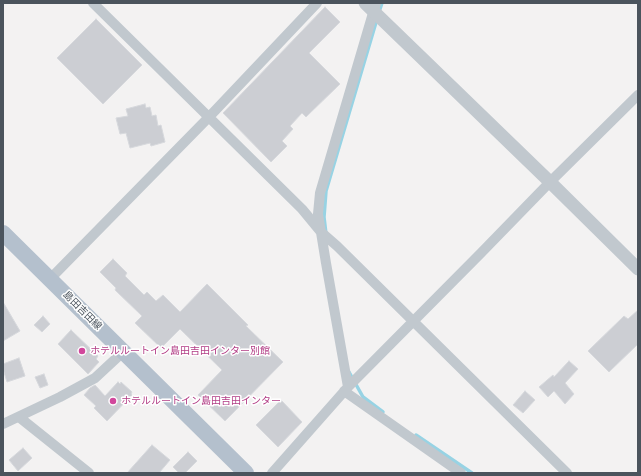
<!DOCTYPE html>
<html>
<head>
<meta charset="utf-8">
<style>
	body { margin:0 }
	#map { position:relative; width:641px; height:476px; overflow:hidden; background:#f3f2f2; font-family:"Roboto Condensed",sans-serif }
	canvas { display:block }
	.frame { position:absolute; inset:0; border:4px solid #4b545d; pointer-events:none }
</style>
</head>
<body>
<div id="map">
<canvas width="641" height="476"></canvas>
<div class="frame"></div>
</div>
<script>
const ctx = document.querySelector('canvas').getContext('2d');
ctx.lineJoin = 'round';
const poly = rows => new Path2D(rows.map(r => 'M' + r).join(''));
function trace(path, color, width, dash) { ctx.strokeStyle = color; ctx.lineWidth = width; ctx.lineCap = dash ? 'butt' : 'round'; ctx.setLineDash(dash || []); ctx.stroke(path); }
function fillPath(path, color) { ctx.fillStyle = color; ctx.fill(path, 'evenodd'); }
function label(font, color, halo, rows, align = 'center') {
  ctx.font = font + ' "Roboto Condensed","Noto Sans JP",sans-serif'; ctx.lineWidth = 3; ctx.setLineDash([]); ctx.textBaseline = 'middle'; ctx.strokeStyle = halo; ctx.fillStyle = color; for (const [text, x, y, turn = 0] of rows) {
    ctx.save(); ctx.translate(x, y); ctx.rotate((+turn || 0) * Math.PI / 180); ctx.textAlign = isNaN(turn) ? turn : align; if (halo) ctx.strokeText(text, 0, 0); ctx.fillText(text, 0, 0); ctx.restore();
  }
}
const stream = poly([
	[379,12,382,3],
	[326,234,324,217,326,191,377,19],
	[349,372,363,397,383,412],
	[416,435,472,473]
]);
const building = poly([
	[325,7,340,22,309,53,340,84,306,117,302,113,290,126,293,129,282,141,287,146,271,162,223,113,325,7],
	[96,19,142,65,103,104,57,58,96,19],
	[145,104,146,108,150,107,152,116,156,115,158,126,161,125,165,142,151,146,150,143,130,148,126,133,120,134,116,118,128,116,126,109,145,104],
	[113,259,127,273,125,276,144,295,147,292,156,301,163,295,180,312,207,284,248,325,246,326,283,362,225,421,198,395,222,370,180,329,161,348,135,323,142,316,115,290,116,288,100,272,113,259],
	[3,302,20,331,3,341,3,302],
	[638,310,638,344,609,372,588,351,624,316,628,319,638,310],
	[43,316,50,324,42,332,34,325,43,316],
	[71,330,98,356,96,359,99,362,88,374,58,344,71,330],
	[19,358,25,376,7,382,3,369,3,364,19,358],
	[569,361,578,369,565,383,574,394,565,404,554,391,548,397,539,387,553,375,554,377,569,361],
	[44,374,48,385,40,388,35,377,44,374],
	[118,382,120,384,121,382,132,392,131,394,132,395,107,421,94,408,96,406,84,395,90,388,95,385,105,396,118,382],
	[525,391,535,400,523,413,513,405,525,391],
	[281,400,302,422,278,447,256,425,281,400],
	[152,445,170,460,159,473,127,473,152,445],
	[23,448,32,458,18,471,9,460,23,448],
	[188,452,197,461,185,473,179,473,173,467,188,452]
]);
const minor = poly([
	[93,3,302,209,321,232,337,246,567,473],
	[50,279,209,117,317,3],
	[348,387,326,263,318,214,320,193,376,3],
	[344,391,461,473],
	[19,417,89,473],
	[3,424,60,397,95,378,123,352],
	[272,473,348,387,481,253,550,182,638,95]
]);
const tertiary = poly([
	[365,3,550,182,638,269]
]);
const primary = poly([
	[3,233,246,473]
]);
const markers = [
	[82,351,4,"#d1479c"],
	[113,401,4,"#d1479c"]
];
const streetNames = [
	["島田吉田線",82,311,45]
];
const hotelNames = [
	["ホテルルートイン島田吉田インター別館",90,351],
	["ホテルルートイン島田吉田インター",121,401]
];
trace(stream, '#97d3e4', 3.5);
fillPath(building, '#ccced3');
trace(building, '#d6d8dc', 1);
trace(minor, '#c1c8ce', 10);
trace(tertiary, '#c1c8ce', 13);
trace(primary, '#b4c0cd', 16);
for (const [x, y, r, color] of markers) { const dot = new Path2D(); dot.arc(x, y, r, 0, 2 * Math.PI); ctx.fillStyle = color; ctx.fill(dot); trace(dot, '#fff', 1.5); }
label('10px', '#4b545d', '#fff', streetNames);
label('10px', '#b23c85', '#fff', hotelNames, 'left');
</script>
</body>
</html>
